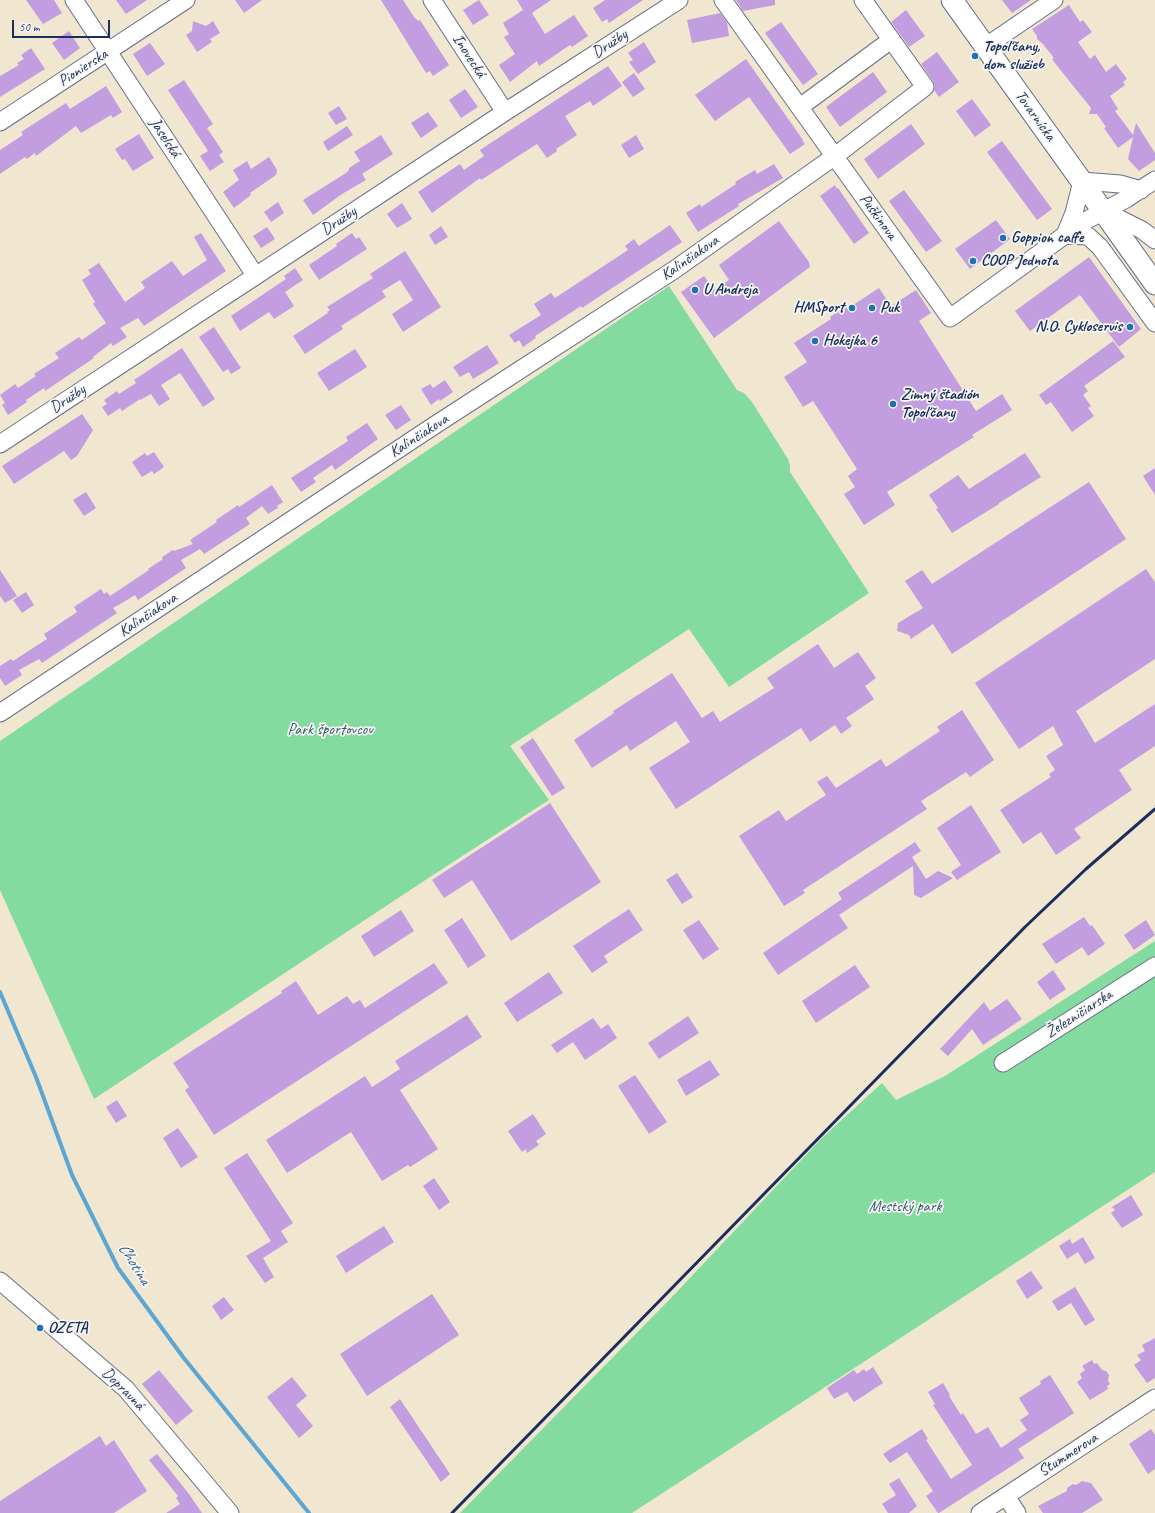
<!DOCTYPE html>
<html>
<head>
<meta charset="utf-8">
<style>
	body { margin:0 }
	#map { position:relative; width:1155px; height:1513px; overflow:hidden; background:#f1e7d1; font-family:Caveat,sans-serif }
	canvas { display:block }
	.scale { position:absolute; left:12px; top:20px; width:98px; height:18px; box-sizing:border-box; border:2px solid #1b2f5e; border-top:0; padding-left:5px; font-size:12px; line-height:14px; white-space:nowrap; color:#1b2f5e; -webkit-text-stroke:3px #f6f6f2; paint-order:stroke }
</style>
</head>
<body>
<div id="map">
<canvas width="1155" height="1513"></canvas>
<div class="scale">50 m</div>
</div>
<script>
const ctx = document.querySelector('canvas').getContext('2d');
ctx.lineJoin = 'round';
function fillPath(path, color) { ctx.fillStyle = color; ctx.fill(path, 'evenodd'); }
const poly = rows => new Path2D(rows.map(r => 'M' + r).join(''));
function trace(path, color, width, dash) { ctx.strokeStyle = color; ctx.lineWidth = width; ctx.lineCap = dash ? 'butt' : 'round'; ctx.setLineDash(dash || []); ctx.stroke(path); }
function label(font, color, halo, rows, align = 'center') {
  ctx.font = font + ' Caveat,sans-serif'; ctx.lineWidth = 3.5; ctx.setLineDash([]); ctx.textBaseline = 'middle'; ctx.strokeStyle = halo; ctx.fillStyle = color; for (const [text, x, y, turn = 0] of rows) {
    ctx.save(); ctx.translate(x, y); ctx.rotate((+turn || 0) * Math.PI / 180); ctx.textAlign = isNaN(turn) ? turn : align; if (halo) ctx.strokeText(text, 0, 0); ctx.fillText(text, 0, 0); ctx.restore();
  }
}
const green = poly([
	[669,286,737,390,744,393,752,402,788,459,790,465,790,472,869,593,729,687,689,629,510,746,549,800,433,875,94,1099,0,890,0,741],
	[1155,941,1155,1172,632,1513,460,1513,671,1298,822,1138,882,1083,896,1100,945,1076]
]);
const stream = poly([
	[0,992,36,1077,72,1175,118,1268,183,1357,309,1513]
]);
const building = poly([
	[26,0,54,0,62,13,43,24],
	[116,0,147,0,126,14],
	[235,0,262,0,244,13],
	[381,0,403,0,414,17,418,21,420,20,449,65,433,76,430,71,426,73],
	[479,0,489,15,473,25,463,10],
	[517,0,551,0,532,13,545,34,574,15,588,36,572,47,570,45,539,66,537,61,510,82,499,65,515,54,504,37,509,34,503,23,523,10],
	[605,0,643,0,609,23,607,19,602,22,593,8],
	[736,0,775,0,775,5,743,11],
	[1002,0,1031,0,1012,13],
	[1069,5,1080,22,1083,20,1092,32,1078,42,1090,59,1095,55,1106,72,1116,64,1127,79,1123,82,1125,85,1110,96,1118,109,1115,111,1133,135,1136,123,1155,153,1155,160,1139,171,1128,159,1133,137,1118,148,1104,128,1106,127,1097,114,1089,114,1091,108,1058,67,1052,59,1054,58,1043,44,1037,39,1037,36,1032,29],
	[906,10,925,36,909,47,891,22],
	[720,13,727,22,729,36,692,43,687,20],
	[193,21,206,26,213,21,220,33,210,39,212,42,197,52,186,35,192,31],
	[781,22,818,74,803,85,765,33],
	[69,31,80,48,64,60,52,43],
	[644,42,656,62,638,74,629,62,633,60,628,53],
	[150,43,165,64,147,76,133,54],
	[31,48,45,69,0,97,0,76,19,65,17,63,24,59,21,55],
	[937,52,959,82,939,97,934,90,935,86,933,81,921,64],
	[746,59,803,140,802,140,805,144,790,154,749,97,715,121,695,95],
	[608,66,622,86,593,106,590,101,565,116,577,135,556,149,557,151,547,158,537,144,481,180,480,178,432,213,418,192,460,164,464,170,484,156,480,150],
	[873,72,887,92,840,127,826,107],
	[634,73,645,89,633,97,622,82],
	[184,80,213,124,207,128,223,152,219,155,224,162,210,171,200,156,208,151,168,90],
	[106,86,122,112,113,118,111,115,81,133,76,126,36,156,35,153,27,159,25,157,0,174,0,150,23,135,21,132,66,103,70,109],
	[465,89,478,107,461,118,449,100],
	[972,99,991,125,975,137,956,111],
	[339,106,347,119,336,125,328,113],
	[428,112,438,126,421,138,411,123],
	[911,124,925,144,878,179,864,159],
	[347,126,353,135,328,151,323,142],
	[139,134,154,158,133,171,125,159,122,160,115,149],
	[381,135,393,154,362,174,366,180,342,194,313,215,303,200,346,173,349,170,349,168,360,161,354,152],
	[636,135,644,149,629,158,621,145],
	[1002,141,1052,209,1037,220,987,152],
	[269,157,277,170,276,175,250,193,251,195,234,208,223,192,239,180,233,170,247,161,251,169],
	[774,164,783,178,738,204,739,206,698,232,686,213,700,204,701,207,736,184,735,182,755,170,757,174],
	[835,185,837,189,838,188,869,233,854,244,820,196],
	[904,190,942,241,926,252,889,201],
	[278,202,284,213,271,222,264,212],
	[402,203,412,219,397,228,387,214],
	[996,220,1010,239,970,269,955,249],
	[779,221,809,262,810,267,714,338,681,292,704,276,714,290,729,280,719,265],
	[670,225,682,242,582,308,581,306,535,336,536,338,523,347,519,340,515,343,509,335,541,315,534,304,551,293,555,298,628,250,625,246,634,239,639,246],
	[441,226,448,237,435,245,429,235],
	[267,227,275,239,261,248,253,236],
	[201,233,226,271,144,326,138,318,120,328,127,337,113,346,111,343,93,357,94,358,45,391,44,388,26,400,27,402,8,415,2,405,5,403,0,395,15,384,18,388,36,376,34,374,59,358,55,353,79,337,82,340,106,323,93,304,95,302,82,280,91,274,88,270,99,263,125,302,145,288,141,282,172,261,183,276,207,260,194,237],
	[352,233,356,239,359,237,367,249,319,280,309,265,337,246,336,244],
	[405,251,441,307,403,332,392,314,413,300,400,280,382,291,386,297,341,326,343,329,305,354,293,336,328,313,327,312,330,310,327,307,373,278,370,274],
	[1089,257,1141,329,1119,347,1080,295,1030,331,1015,311],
	[295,268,303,280,285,292,294,306,274,319,269,312,240,331,231,316,286,279,284,276],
	[879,288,891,306,916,290,931,313,919,321,976,411,1002,394,1012,410,972,435,974,437,887,492,895,505,864,525,844,494,855,487,848,476,857,469,813,401,803,407,784,377,807,362,794,343,831,319,830,317,846,306,847,309],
	[214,327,241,368,231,374,228,369,223,372,199,337],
	[1113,341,1125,357,1084,386,1088,391,1083,395,1091,406,1088,408,1094,416,1072,432,1051,402,1046,405,1039,395],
	[487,345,499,363,473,379,469,372,460,377,453,367],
	[182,348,215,399,203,407,180,373,161,385,170,399,159,406,151,394,140,400,140,399,122,411,120,408,108,416,102,407,107,404,104,400,117,391,119,394,136,383,134,380],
	[355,349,367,367,329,391,317,373],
	[445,380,453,392,440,401,439,399,431,405,421,389,430,384,433,388],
	[401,405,411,420,396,430,385,415],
	[82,414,93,430,77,456,71,460,64,451,14,484,2,466],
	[367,423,378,439,335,470,332,465,313,478,316,482,301,492,291,478,348,441,346,437],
	[154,452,164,467,154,474,152,471,142,477,132,462,145,453,147,456],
	[1025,453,1041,477,999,503,999,504,952,533,936,509,938,508,929,495,958,475,969,489],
	[1155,468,1155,495,1143,476],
	[1089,482,1126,539,952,654,933,624,911,639,909,635,897,631,898,623,923,608,905,581,922,570,932,584],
	[272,485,283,502,277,506,278,508,268,514,262,506,246,518,250,524,204,554,200,549,181,560,186,568,138,600,135,595,122,603,113,608,117,613,42,663,39,659,19,670,22,675,5,686,0,678,0,666,11,659,13,661,47,639,44,634,77,612,74,607,101,589,104,594,107,592,110,596,149,570,148,569,163,559,162,557,173,550,174,551,193,544,190,540,217,522,216,520,238,505,239,507],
	[86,492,96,508,84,516,73,500],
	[1146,569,1155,582,1155,659,1076,711,1095,743,1155,704,1155,746,1119,770,1132,790,1074,829,1081,838,1056,855,1041,832,1023,844,1000,810,1051,777,1049,774,1055,770,1046,756,1063,745,1053,726,1019,749,975,683],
	[0,570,17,596,5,603,0,596],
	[26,592,34,605,22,613,13,600],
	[818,644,834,668,858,652,876,678,865,686,874,699,846,718,852,726,841,734,835,725,810,742,801,728,676,809,649,768,690,742,676,721,630,751,627,745,592,768,574,740,614,713,613,711,672,673,702,718,713,711,720,722,774,688,767,678],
	[962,710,994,760,970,777,966,772,921,801,927,809,803,890,805,893,784,906,739,836,779,810,786,821,826,795,817,782,827,776,836,788,881,759,886,767,940,731,937,727],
	[533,738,565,788,552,796,520,747],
	[550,803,601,882,511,941,472,880,444,898,432,880],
	[971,805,1001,852,957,880,951,872,961,865,937,828],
	[915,842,921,851,912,857,926,879,938,871,953,878,921,898,914,895,913,866,839,915,848,928,778,975,763,953,842,899,838,893],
	[677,873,693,897,682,904,666,880],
	[629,909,643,930,604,956,608,962,592,973,573,946],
	[401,910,414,931,374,957,361,936],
	[1084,917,1090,926,1092,925,1105,944,1088,956,1082,947,1056,964,1042,944],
	[462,918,486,956,468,968,444,930],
	[699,920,719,949,703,960,683,930],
	[1146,920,1155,935,1134,950,1124,935],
	[434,963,448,983,214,1135,185,1090,189,1087,173,1063,282,993,281,991,296,981,318,1015,347,996,353,1004,360,1000,365,1008],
	[855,965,870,987,816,1023,802,1001],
	[1053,970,1066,989,1050,1000,1037,982],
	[549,972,563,993,517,1022,504,1003],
	[1007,999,1022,1019,983,1045,972,1029,948,1056,940,1049,984,1002,990,1011],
	[467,1015,482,1037,400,1090,438,1149,410,1167,408,1165,382,1181,351,1132,287,1173,266,1140,365,1076,372,1087,400,1069,395,1061],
	[688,1016,699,1033,659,1059,648,1043],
	[593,1018,601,1029,608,1024,617,1038,585,1060,573,1042,557,1053,551,1045],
	[710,1060,720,1075,686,1096,677,1080],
	[635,1075,667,1122,649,1134,618,1086],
	[117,1100,127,1116,116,1123,106,1107],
	[533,1114,546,1134,536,1141,539,1145,527,1153,526,1149,522,1152,508,1131],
	[178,1128,198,1157,181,1168,163,1138],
	[247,1153,293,1223,281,1231,288,1242,263,1258,274,1277,265,1283,246,1256,271,1241,224,1168],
	[434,1178,450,1202,439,1210,423,1186],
	[1131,1195,1143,1215,1122,1228,1111,1213,1115,1210,1112,1207],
	[384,1226,394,1242,346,1273,336,1256],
	[1083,1237,1095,1258,1085,1264,1078,1252,1067,1259,1059,1246,1070,1239,1072,1244],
	[1031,1271,1043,1288,1027,1299,1016,1281],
	[1075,1287,1095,1320,1085,1326,1071,1303,1058,1311,1052,1301],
	[432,1294,459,1335,367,1396,340,1354],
	[224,1297,234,1310,221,1320,212,1306],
	[1155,1338,1155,1378,1147,1383,1134,1365,1141,1360,1137,1355,1145,1351,1142,1345],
	[1092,1360,1094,1364,1097,1363,1102,1370,1106,1371,1109,1375,1108,1381,1110,1384,1107,1386,1108,1389,1090,1400,1077,1382,1082,1378,1080,1374,1085,1370,1082,1366],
	[873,1367,883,1383,854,1402,847,1392,834,1399,827,1388,854,1370,857,1374,864,1369,866,1372],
	[159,1370,193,1411,176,1425,142,1384],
	[1050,1375,1074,1413,1018,1449,1024,1458,939,1513,938,1513,926,1496,933,1491,907,1452,890,1463,883,1454,922,1429,928,1439,926,1440,951,1479,972,1465,933,1405,935,1404,928,1392,943,1383,950,1395,949,1396,961,1415,963,1413,976,1434,988,1427,1001,1448,1027,1430,1020,1420,1029,1414,1019,1398,1041,1384,1040,1381],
	[292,1377,307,1396,296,1405,313,1426,299,1438,267,1397],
	[400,1399,450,1474,441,1482,390,1407],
	[1151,1429,1155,1435,1155,1469,1148,1474,1129,1444],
	[100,1436,106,1446,114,1440,147,1491,114,1513,0,1513,0,1501],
	[157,1454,189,1494,202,1513,166,1513,180,1504,176,1498,178,1496,149,1460],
	[899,1478,917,1506,909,1513,888,1513,882,1504,896,1495,889,1484],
	[1082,1481,1091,1483,1103,1500,1082,1513,1043,1513,1038,1506,1067,1491,1067,1488,1073,1484,1076,1485]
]);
const minor = poly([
	[74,0,255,275],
	[432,0,505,112],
	[723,0,950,318,1065,235,1087,220,1126,199,1155,180],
	[985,47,1054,0],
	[800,107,891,40],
	[0,122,186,0],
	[1104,211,1142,230,1155,240],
	[1065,235,1088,236,1100,247,1155,323],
	[1065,235,1074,213,1082,181,1120,184,1141,190],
	[0,444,505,112,679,0],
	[0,713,432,427,674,270,835,156,925,87,863,0],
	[1003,1063,1155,966],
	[0,1281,126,1389,230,1513],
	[1006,1496,1017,1513],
	[980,1513,1155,1398]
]);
const major = poly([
	[952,0,1155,284]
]);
const rail = poly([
	[452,1513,1025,927,1086,869,1155,809]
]);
const markers = [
	[975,56,4,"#1f6fb2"],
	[1003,238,4,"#1f6fb2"],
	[973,261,4,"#1f6fb2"],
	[695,290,4,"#1f6fb2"],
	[852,308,4,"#1f6fb2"],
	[872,308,4,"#1f6fb2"],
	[1130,327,4,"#1f6fb2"],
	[815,341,4,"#1f6fb2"],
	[893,404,4,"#1f6fb2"],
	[40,1328,4,"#1f6fb2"]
];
const streetNames = [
	["Družby",610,44,-33],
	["Inovecká",469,56,57],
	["Pionierska",83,68,-33],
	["Tovarnícka",1035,116,54],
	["Jaselská",165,138,57],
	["Puškinova",878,217,54],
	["Družby",339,221,-33],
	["Kalinčiakova",690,258,-35],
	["Družby",68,399,-33],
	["Kalinčiakova",419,436,-33],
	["Kalinčiakova",148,615,-34],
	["Železničiarska",1079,1014,-33],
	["Dopravná",123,1389,45],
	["Stummerova",1068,1455,-33]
];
const poiNames = [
	["Topoľčany,",983,47],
	["dom služieb",983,65],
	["Goppion caffe",1011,238],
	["COOP Jednota",981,261],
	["U Andreja",703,290],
	["HMSport",844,308,"right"],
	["Puk",880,308],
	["N.O. Cykloservis",1122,327,"right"],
	["Hokejka 6",823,341],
	["Zimný štadión",901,395],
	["Topoľčany",901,413],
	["OZETA",48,1328]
];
const parkNames = [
	["Park športovcov",330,730],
	["Mestský park",905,1207]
];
const waterNames = [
	["Chotina",134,1264,58]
];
fillPath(green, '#83dba0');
trace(stream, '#5ca6d4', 4);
fillPath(building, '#c29de0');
trace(minor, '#666f86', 19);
trace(major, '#666f86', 23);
trace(minor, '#fff', 17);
trace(major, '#fff', 21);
trace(rail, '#1b2f5e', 3);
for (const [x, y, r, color] of markers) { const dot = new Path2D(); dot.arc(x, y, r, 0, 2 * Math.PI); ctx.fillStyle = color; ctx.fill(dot); trace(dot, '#f6f6f2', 1.5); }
label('16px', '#1b2f5e', '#f6f6f2', streetNames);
label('bold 16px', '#1b2f5e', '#f6f6f2', poiNames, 'left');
label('16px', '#355a6e', '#f6f6f2', parkNames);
label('italic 17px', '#325987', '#f6f6f2', waterNames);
</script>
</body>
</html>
